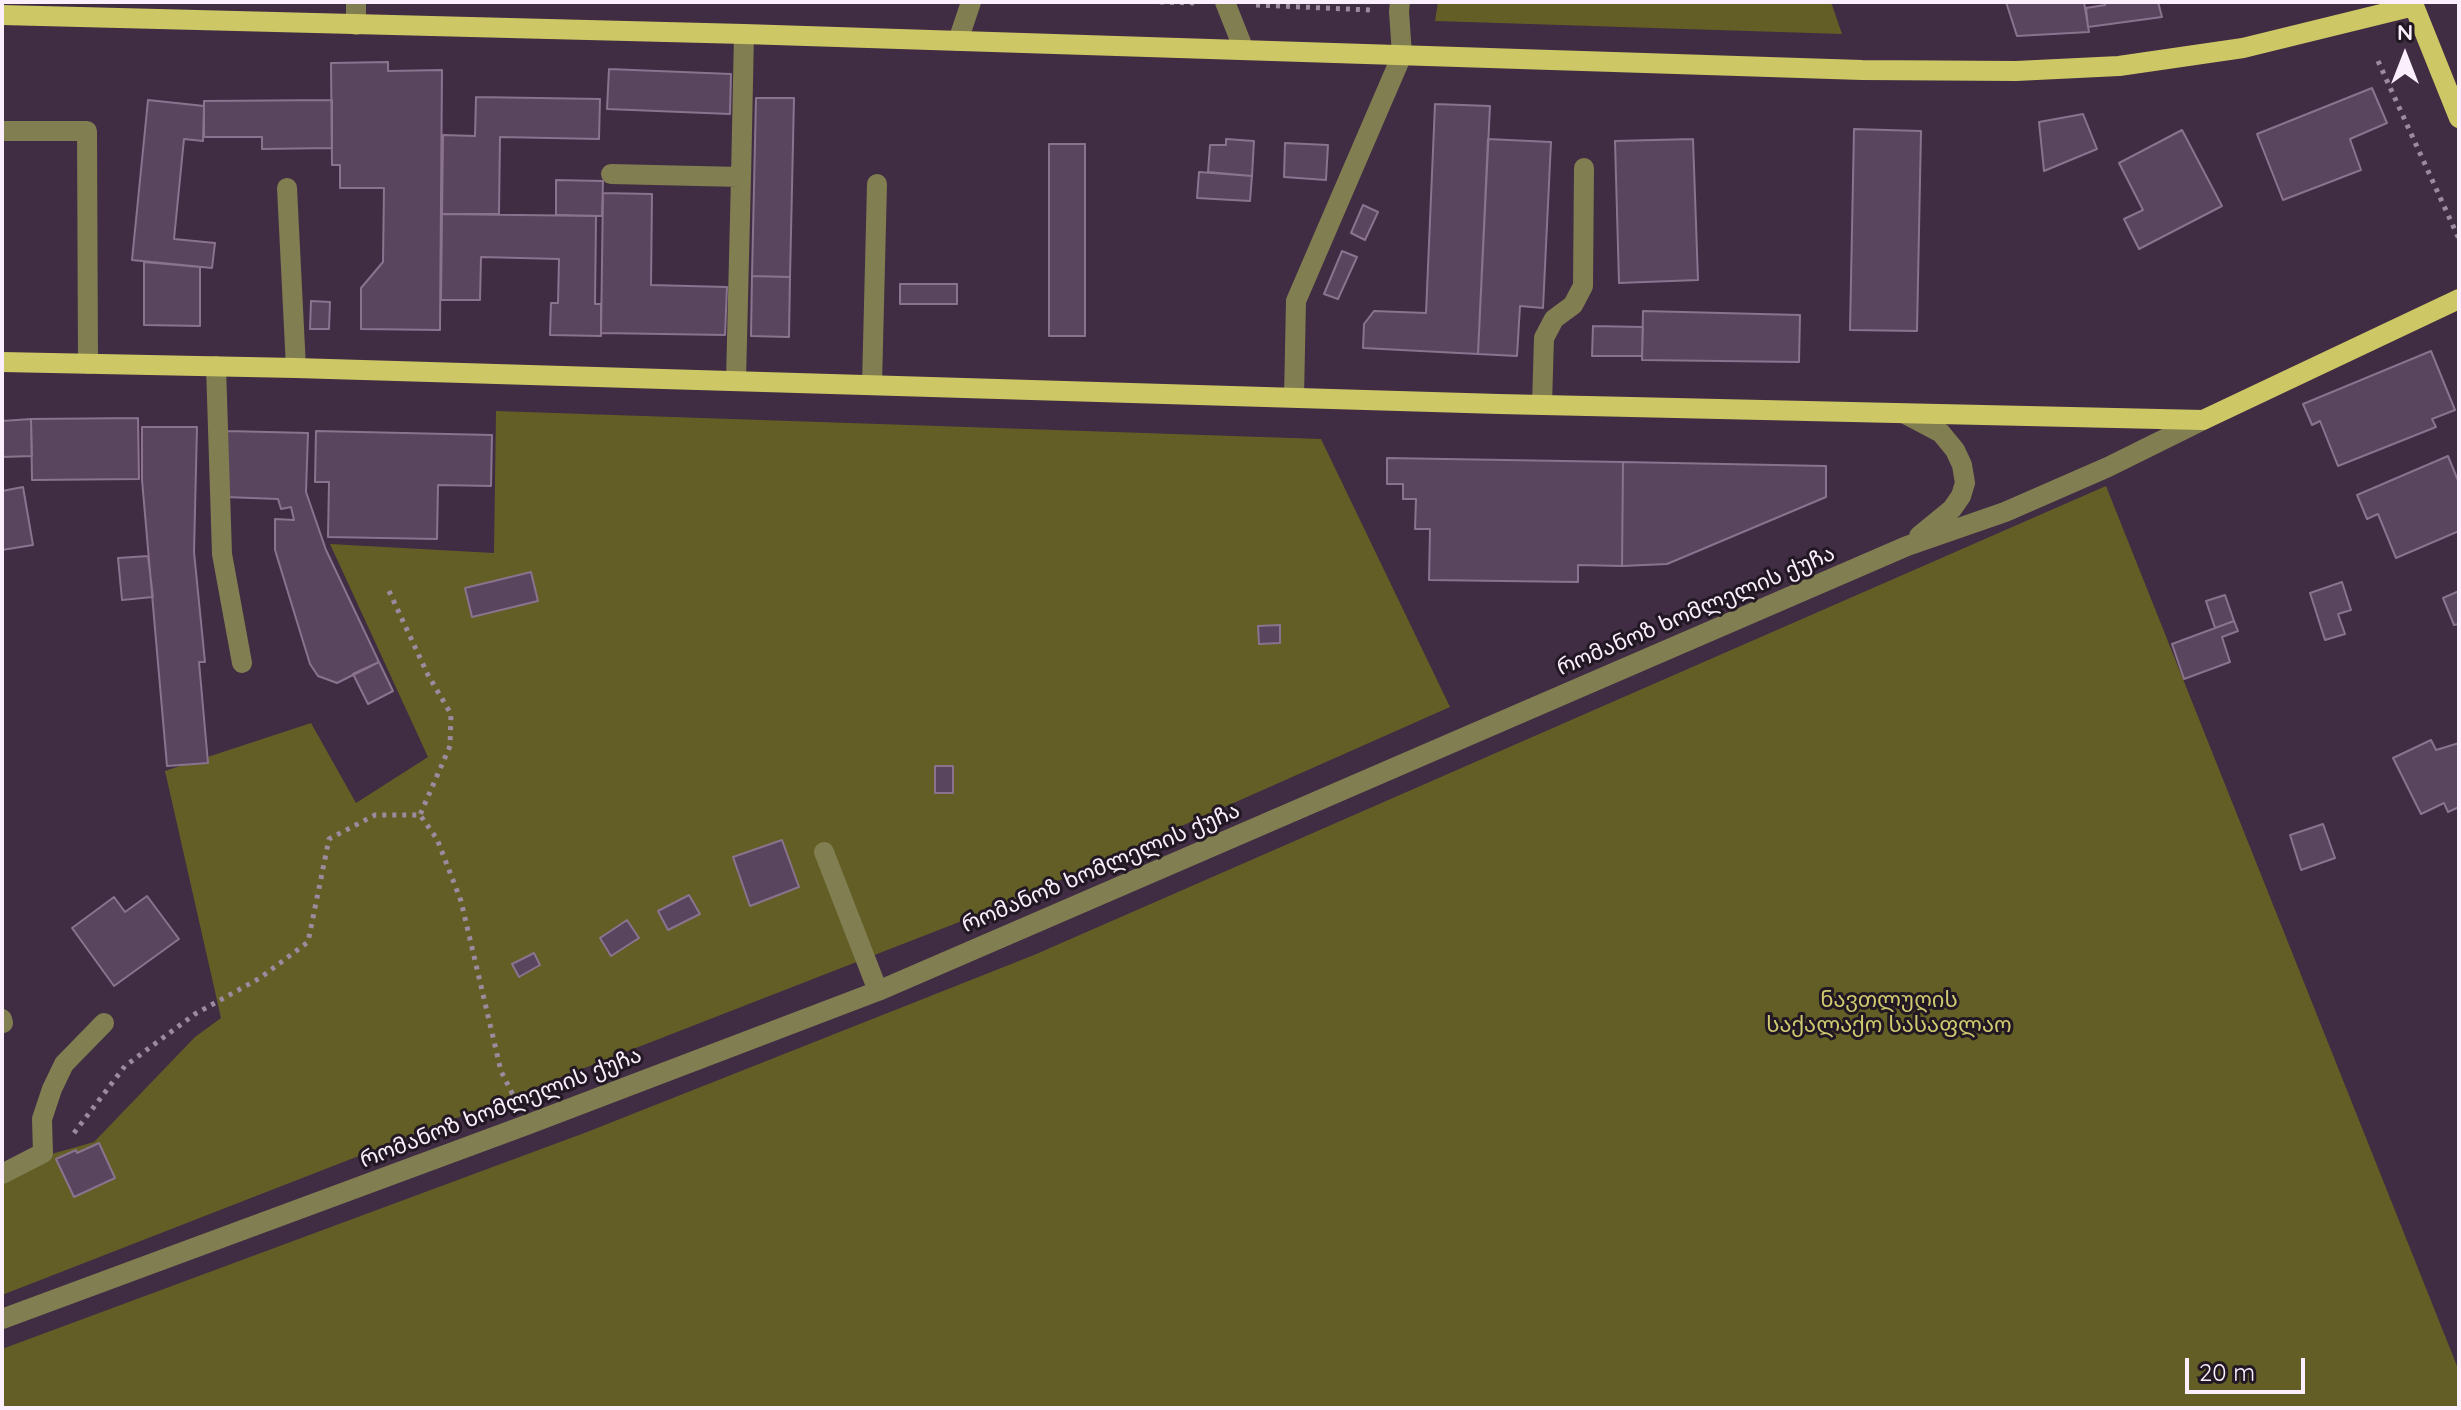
<!DOCTYPE html>
<html>
<head>
<meta charset="utf-8">
<style>
	body { margin:0 }
	#map { position:relative; width:2461px; height:1410px; overflow:hidden; background:#402c43; font-family:Quicksand,sans-serif }
	canvas { display:block }
	.frame { position:absolute; inset:0; border:4px solid #fbeefd; pointer-events:none }
	.north { position:absolute; left:2365px; top:16px; width:80px; height:80px; -webkit-text-stroke:6px #211823; paint-order:stroke; rotate:0deg; font-size:22px; font-weight:700; line-height:32px; text-align:center; color:#fbeefd }
	.north::after { content:''; display:block; margin:auto; width:28px; height:36px; background:#fbeefd; clip-path:polygon(50% 0,100% 100%,50% 72%,0 100%) }
	.scale { position:absolute; left:2185px; top:1358px; width:120px; height:36px; box-sizing:border-box; border:4px solid #fbeefd; border-top:0; padding-left:10px; font-size:24px; line-height:28px; white-space:nowrap; color:#fbeefd; -webkit-text-stroke:6px #211823; paint-order:stroke }
</style>
</head>
<body>
<div id="map">
<canvas width="2461" height="1410"></canvas>
<div class="frame"></div>
<div class="north">N</div>
<div class="scale">20 m</div>
</div>
<script>
const ctx = document.querySelector('canvas').getContext('2d');
ctx.lineJoin = 'round';
function fillPath(path, color) { ctx.fillStyle = color; ctx.fill(path, 'evenodd'); }
const poly = rows => new Path2D(rows.map(r => 'M' + r).join(''));
function trace(path, color, width, dash) { ctx.strokeStyle = color; ctx.lineWidth = width; ctx.lineCap = dash ? 'butt' : 'round'; ctx.setLineDash(dash || []); ctx.stroke(path); }
function label(font, color, halo, rows, align = 'center') {
  ctx.font = font + ' Quicksand,"Noto Sans Georgian",sans-serif'; ctx.lineWidth = 6; ctx.setLineDash([]); ctx.textBaseline = 'middle'; ctx.strokeStyle = halo; ctx.fillStyle = color; for (const [text, x, y, turn = 0] of rows) {
    ctx.save(); ctx.translate(x, y); ctx.rotate((+turn || 0) * Math.PI / 180); ctx.textAlign = isNaN(turn) ? turn : align; if (halo) ctx.strokeText(text, 0, 0); ctx.fillText(text, 0, 0); ctx.restore();
  }
}
const green = poly([
	[1438,2,1831,2,1842,34,1435,21],
	[496,411,1321,439,1450,707,1008,903,2,1295,2,1168,94,1142,195,1037,221,1018,165,771,311,723,356,803,428,757,330,544,494,553],
	[2106,486,2459,1371,2459,1408,2,1408,2,1349,587,1132,1034,955]
]);
const building = poly([
	[2006,2,2084,2,2089,32,2017,36,2006,2],
	[2105,2,2158,2,2162,17,2088,27,2086,8,2105,5,2105,2],
	[388,62,388,71,442,70,440,330,361,329,361,288,383,262,384,188,340,188,340,165,332,165,331,63,388,62],
	[609,69,731,74,730,114,607,109,609,69],
	[2372,88,2387,123,2350,139,2361,170,2283,200,2257,134,2372,88],
	[476,97,600,99,599,139,500,137,499,214,442,214,443,135,475,136,476,97],
	[756,98,794,98,790,277,752,276,756,98],
	[148,100,204,106,203,141,184,139,174,239,215,243,212,268,132,260,148,100],
	[332,100,332,148,262,149,262,137,204,137,204,101,332,100],
	[1435,104,1490,106,1478,354,1363,348,1364,324,1374,311,1426,313,1435,104],
	[2083,114,2097,149,2044,171,2039,122,2083,114],
	[1854,129,1921,131,1917,331,1850,330,1854,129],
	[2182,130,2222,206,2139,249,2124,219,2143,210,2119,163,2182,130],
	[1226,139,1254,141,1252,176,1208,172,1210,145,1226,145,1226,139],
	[1488,139,1551,142,1543,308,1520,306,1517,356,1478,354,1488,139],
	[1693,139,1698,280,1619,283,1615,141,1693,139],
	[1285,143,1328,145,1326,180,1284,177,1285,143],
	[1049,144,1085,144,1085,336,1049,336,1049,144],
	[1199,172,1252,176,1250,201,1197,198,1199,172],
	[556,180,603,181,602,216,556,215,556,180],
	[603,193,652,194,651,285,727,287,725,335,601,333,603,193],
	[1363,205,1378,212,1365,240,1351,233,1363,205],
	[442,214,596,216,595,304,601,304,601,336,550,335,551,303,558,303,559,259,481,257,480,300,441,300,442,214],
	[1342,251,1357,257,1338,299,1324,294,1342,251],
	[144,262,200,267,200,326,144,325,144,262],
	[752,276,790,277,789,337,751,336,752,276],
	[900,284,957,284,957,304,900,304,900,284],
	[311,301,330,302,329,329,310,329,311,301],
	[1643,311,1800,315,1799,362,1642,360,1643,311],
	[1593,326,1643,327,1642,356,1592,356,1593,326],
	[2431,351,2455,410,2432,419,2436,427,2338,466,2320,421,2312,425,2303,404,2431,351],
	[138,418,139,479,32,480,31,419,138,418],
	[31,419,32,456,2,457,2,421,31,419],
	[142,427,197,427,194,552,205,662,199,662,208,763,167,766,142,480,142,427],
	[227,431,308,433,306,492,326,550,379,662,337,683,318,676,310,664,275,550,275,519,294,520,291,507,281,509,278,499,225,497,227,431],
	[316,431,492,435,491,486,438,485,437,539,328,537,329,482,315,482,316,431],
	[2448,456,2459,483,2459,531,2396,558,2378,514,2367,519,2357,495,2448,456],
	[1387,458,1623,462,1622,566,1578,565,1578,582,1429,580,1430,529,1415,529,1416,499,1403,499,1403,484,1387,484,1387,458],
	[1623,462,1826,466,1826,497,1667,564,1622,566,1623,462],
	[23,487,33,545,2,550,2,491,23,487],
	[148,556,153,597,122,600,118,558,148,556],
	[531,572,538,601,472,617,465,588,531,572],
	[2342,582,2351,610,2338,614,2345,634,2325,640,2310,593,2342,582],
	[2459,591,2459,624,2454,625,2443,598,2459,591],
	[2225,595,2234,621,2215,628,2206,601,2225,595],
	[2234,621,2238,631,2222,637,2230,662,2184,679,2172,644,2234,621],
	[1280,625,1280,643,1259,644,1258,626,1280,625],
	[379,662,393,691,368,704,353,674,379,662],
	[2431,740,2436,750,2459,743,2459,807,2448,812,2444,803,2421,814,2393,758,2431,740],
	[935,766,953,766,953,793,935,793,935,766],
	[2323,824,2335,858,2301,870,2290,835,2323,824],
	[782,840,799,887,750,906,733,857,782,840],
	[689,895,700,914,668,930,658,911,689,895],
	[147,896,179,939,114,986,72,928,114,897,125,912,147,896],
	[627,920,639,938,611,956,600,938,627,920],
	[534,953,540,965,519,977,512,964,534,953],
	[99,1143,115,1178,74,1197,56,1159,76,1150,77,1153,99,1143]
]);
const path = poly([
	[1160,2,1195,3],
	[1256,5,1370,10],
	[2378,61,2459,239],
	[389,591,428,675,451,714,450,746,420,815],
	[74,1133,125,1066,195,1014,260,978,308,942,329,839,375,815,420,815,437,839,461,901,501,1071,515,1099]
]);
const minor = poly([
	[1225,2,1244,50],
	[356,25,356,2],
	[958,41,971,2],
	[2,131,87,131,88,364],
	[611,174,741,177,744,34],
	[287,188,296,368],
	[216,366,222,554,242,663],
	[736,380,741,177],
	[872,385,877,184],
	[1294,397,1296,301,1402,55,1399,11,1400,2],
	[1542,405,1544,338,1554,319,1573,305,1583,286,1584,168],
	[1905,414,1941,433,1955,450,1962,465,1965,483,1961,496,1952,509,1919,536],
	[824,852,878,991],
	[2,1019,3,1023],
	[2,1174,43,1153,42,1119,52,1089,64,1064,104,1023],
	[2,1319,529,1124,878,991,1907,546,2005,512,2108,467,2203,420]
]);
const major = poly([
	[2,15,744,34,1862,70,2016,71,2119,66,2243,48,2414,6,2459,118],
	[2,362,296,368,1499,404,2203,420,2459,299]
]);
const streetNames = [
	["რომანოზ ხომლელის ქუჩა",1696,611,-23],
	["რომანოზ ხომლელის ქუჩა",1101,868,-23],
	["რომანოზ ხომლელის ქუჩა",501,1108,-21]
];
const parkNames = [
	["ნავთლუღის",1889,1000],
	["საქალაქო სასაფლაო",1889,1025]
];
fillPath(green, '#635e25');
fillPath(building, '#5a455e');
trace(building, '#8a738e', 2);
trace(path, '#9b8b9e', 5, [4, 6]);
trace(minor, '#817e51', 20);
trace(major, '#cec765', 20);
label('22px', '#fbeefd', '#211823', streetNames);
label('22px', '#cfc96f', '#211823', parkNames);
</script>
</body>
</html>
